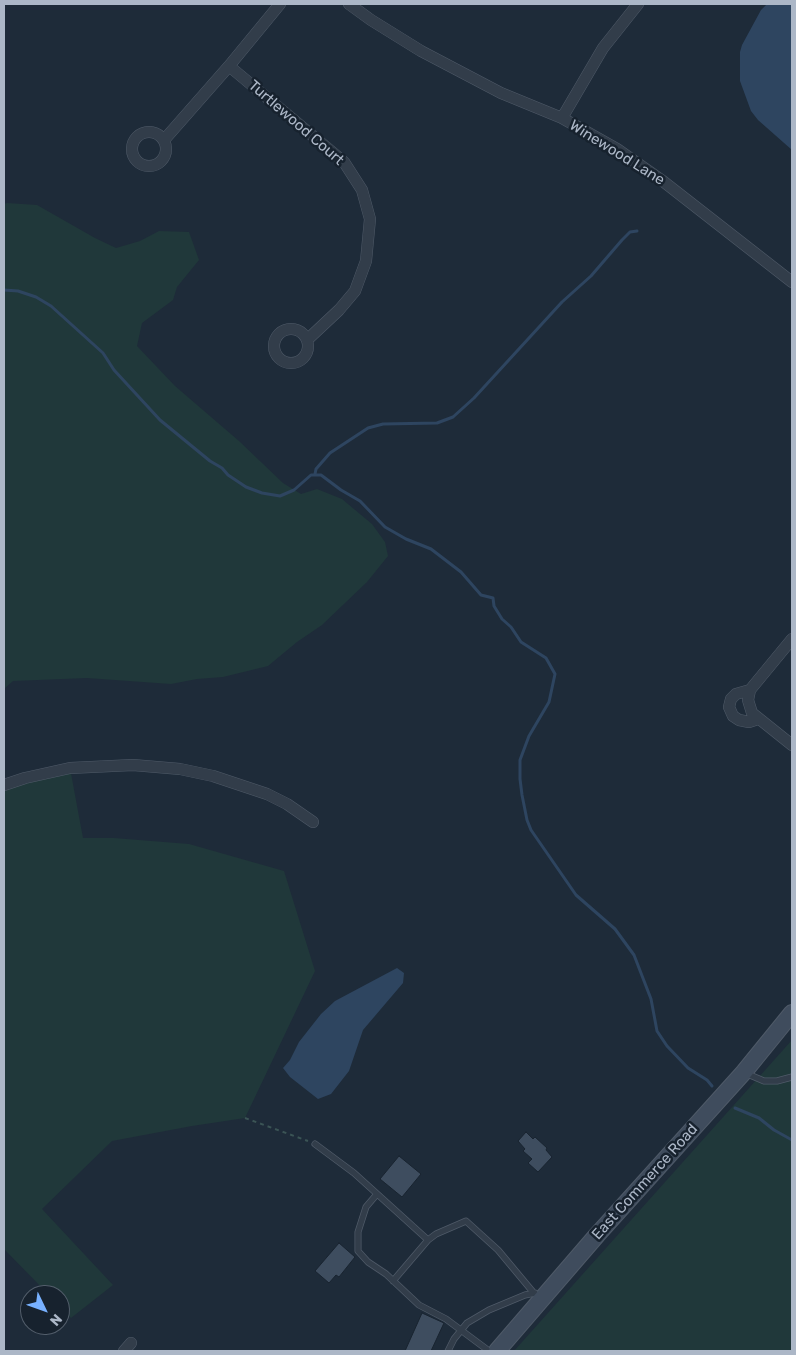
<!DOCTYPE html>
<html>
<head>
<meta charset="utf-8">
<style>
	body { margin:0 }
	#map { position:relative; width:796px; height:1355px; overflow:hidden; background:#1e2b39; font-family:Rubik,sans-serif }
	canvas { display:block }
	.frame { position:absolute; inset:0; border:5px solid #acb7c7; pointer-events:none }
	.north { position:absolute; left:20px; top:1285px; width:50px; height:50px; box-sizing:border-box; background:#17222e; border:1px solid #535e6b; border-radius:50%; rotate:132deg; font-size:14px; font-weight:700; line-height:20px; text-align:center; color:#acb7c7 }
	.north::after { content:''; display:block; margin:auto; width:18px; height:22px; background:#78b1ff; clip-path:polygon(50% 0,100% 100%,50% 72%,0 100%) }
</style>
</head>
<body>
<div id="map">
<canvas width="796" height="1355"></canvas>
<div class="frame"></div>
<div class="north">N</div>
</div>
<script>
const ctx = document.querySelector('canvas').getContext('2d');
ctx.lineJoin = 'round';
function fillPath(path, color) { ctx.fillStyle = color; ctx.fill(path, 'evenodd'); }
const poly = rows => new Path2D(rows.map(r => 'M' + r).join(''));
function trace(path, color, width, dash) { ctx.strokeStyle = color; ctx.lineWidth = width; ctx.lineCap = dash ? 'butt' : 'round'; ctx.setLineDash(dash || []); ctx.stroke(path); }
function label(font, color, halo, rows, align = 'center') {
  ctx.font = font + ' Rubik,sans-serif'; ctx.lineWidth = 5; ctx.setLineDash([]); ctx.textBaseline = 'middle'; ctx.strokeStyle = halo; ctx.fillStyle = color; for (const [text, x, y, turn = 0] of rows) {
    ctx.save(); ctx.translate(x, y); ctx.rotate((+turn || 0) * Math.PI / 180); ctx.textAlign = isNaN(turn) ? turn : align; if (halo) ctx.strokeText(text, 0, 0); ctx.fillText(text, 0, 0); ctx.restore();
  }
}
const green = poly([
	[7,203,37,205,95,238,116,248,140,241,159,231,189,232,199,260,177,287,173,300,142,323,137,346,175,386,239,441,283,483,301,494,317,489,342,499,372,524,385,542,388,556,367,582,322,625,297,642,268,666,223,677,197,679,171,684,87,678,13,681,4,689,4,204],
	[70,768,83,838,114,838,189,844,284,871,315,971,245,1118,192,1126,112,1141,42,1209,113,1285,71,1318,60,1307,60,1295,49,1295,4,1249,4,785],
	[792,1040,792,1351,514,1351,573,1285]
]);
const water = poly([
	[767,4,792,4,792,150,758,120,751,111,740,81,740,52,742,45,761,10],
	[397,968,404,973,403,983,363,1030,349,1071,331,1094,318,1099,290,1077,283,1068,290,1060,299,1042,321,1014,335,1001]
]);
const stream = poly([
	[4,290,18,291,36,297,51,306,103,353,114,370,160,420,210,461,222,468,228,475,246,487,262,493,280,496,294,490,311,475,321,475,341,490,360,501,385,527,406,539,431,549,461,572,481,595,493,598,494,606,502,619,511,627,521,642,546,658,555,674,549,702,529,736,520,760,520,779,522,795,527,820,531,830,576,895,615,929,634,955,651,999,657,1031,667,1046,688,1068,707,1080,712,1086],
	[315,474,316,469,330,453,368,428,383,424,437,423,453,417,474,398,562,302,591,276,622,240,630,232,637,231],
	[735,1108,759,1118,774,1130,792,1140]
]);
const building = poly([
	[526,1132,533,1139,535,1137,547,1148,546,1150,552,1157,538,1172,528,1163,532,1159,523,1151,525,1149,518,1141,526,1132],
	[399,1156,421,1174,402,1197,380,1179,399,1156],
	[339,1243,355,1257,339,1277,336,1275,329,1283,315,1271,339,1243],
	[422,1313,444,1323,431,1351,405,1351,422,1313]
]);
const path = poly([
	[245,1118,308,1141]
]);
const service = poly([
	[745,1073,764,1081,777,1081,792,1077],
	[315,1144,354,1173,428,1240],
	[377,1194,366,1207,358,1232,358,1251,368,1262,386,1274,419,1305,446,1319,489,1351],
	[393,1281,428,1240,436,1234,466,1221,498,1250,533,1292],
	[448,1351,454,1339,467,1323,489,1310,525,1295,535,1293]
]);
const minor = poly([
	[349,4,371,20,421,51,501,93,562,118,617,149,664,182,792,282],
	[229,66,344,162,362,190,370,219,366,261,355,291,339,310,307,340],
	[562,118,603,48,638,4],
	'132 149a17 17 0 1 1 34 0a17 17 0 1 1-34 0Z',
	[164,140,229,66,280,4],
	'274 346a17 17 0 1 1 34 0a17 17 0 1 1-34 0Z',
	[792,639,750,690,748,700,752,713,792,745],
	[750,690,736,694,731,699,729,707,733,716,739,720,749,722,758,719],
	[4,785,25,778,70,768,133,765,180,769,213,776,267,794,287,804,313,822],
	[124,1351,131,1343]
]);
const secondary = poly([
	[497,1351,597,1235,744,1072,792,1013]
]);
const streetNames = [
	["Turtlewood Court",296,123,41],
	["Winewood Lane",617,153,32],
	["East Commerce Road",645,1182,-48]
];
fillPath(green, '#20383a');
fillPath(water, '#2e4560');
trace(stream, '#2e4560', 3);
fillPath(building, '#3e4d5f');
trace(building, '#192430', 1);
trace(service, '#4f5a68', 7);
trace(minor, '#4f5a68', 12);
trace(secondary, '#4f5a68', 18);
trace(path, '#3b5455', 2, [4, 4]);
trace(service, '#323d4a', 5.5);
trace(minor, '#323d4a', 11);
trace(secondary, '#3f4c5d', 16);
label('15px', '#acb7c7', '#17222e', streetNames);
</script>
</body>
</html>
